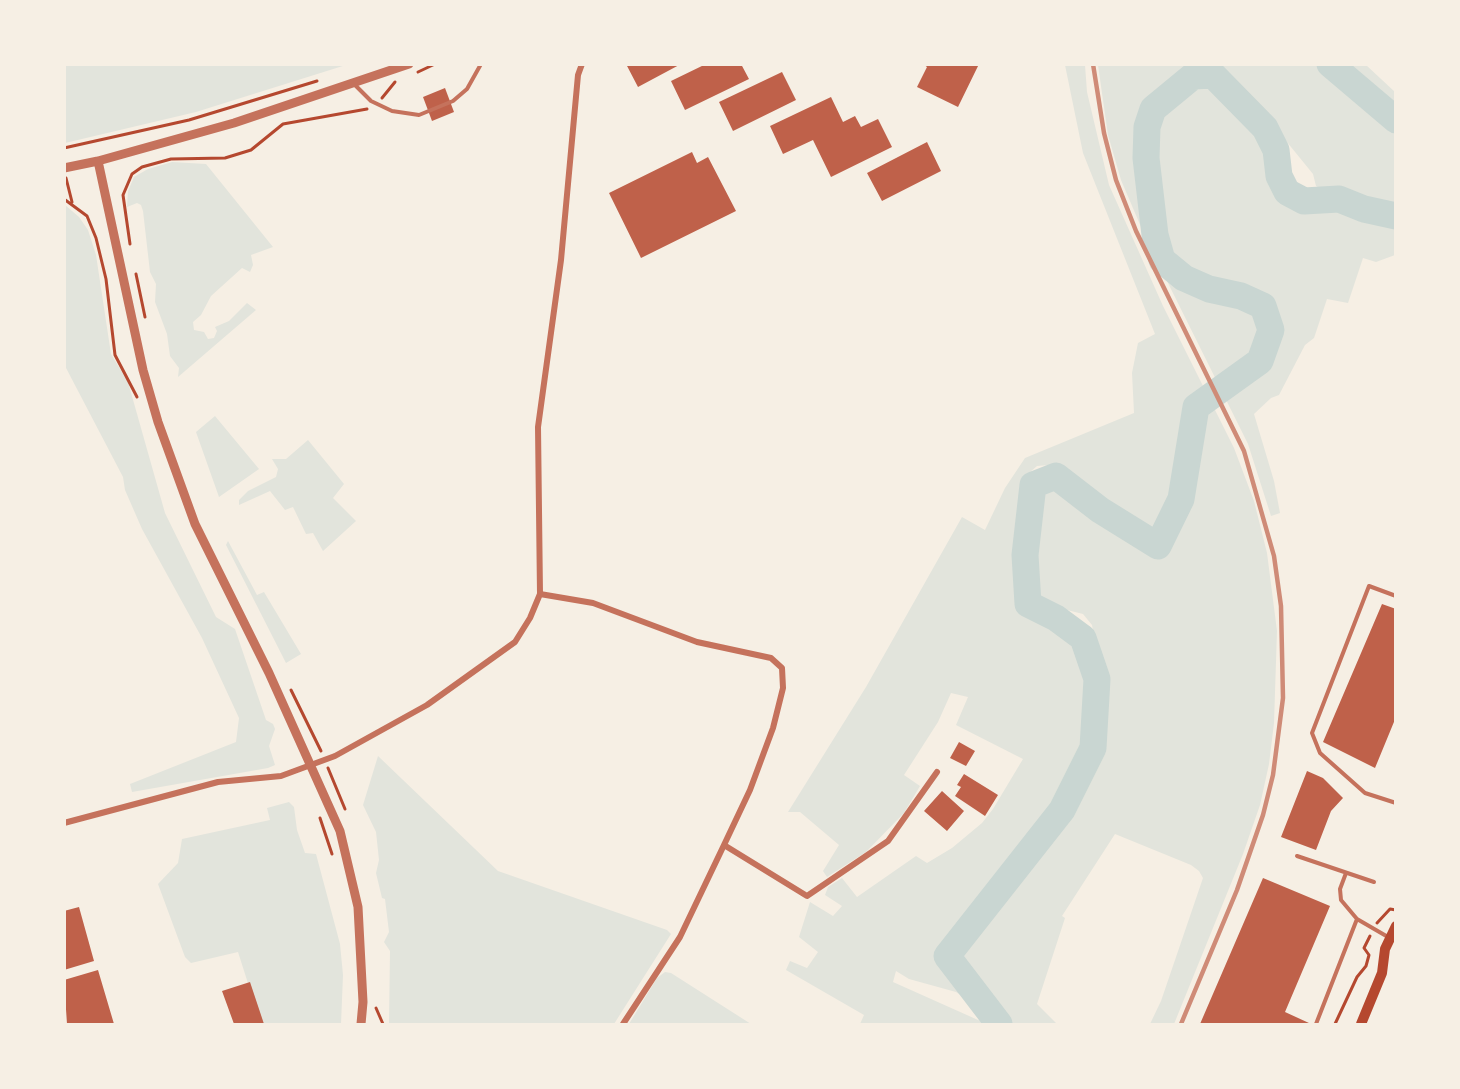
<!DOCTYPE html>
<html>
<head>
<meta charset="utf-8">
<style>
	body { margin:0 }
	#map { position:relative; width:1460px; height:1089px; overflow:hidden; background:#f6efe4; font-family:"Libre Baskerville",serif }
	canvas { display:block }
	.frame { position:absolute; inset:0; border:66px solid #f6efe4; pointer-events:none }
</style>
</head>
<body>
<div id="map">
<canvas width="1460" height="1089"></canvas>
<div class="frame"></div>
</div>
<script>
const ctx = document.querySelector('canvas').getContext('2d');
ctx.lineJoin = 'round';
function fillPath(path, color) { ctx.fillStyle = color; ctx.fill(path, 'evenodd'); }
const poly = rows => new Path2D(rows.map(r => 'M' + r).join(''));
function trace(path, color, width, dash) { ctx.strokeStyle = color; ctx.lineWidth = width; ctx.lineCap = dash ? 'butt' : 'round'; ctx.setLineDash(dash || []); ctx.stroke(path); }
const green = poly([
	[65,64,346,64,346,65,196,112,65,143],
	[1065,65,1085,65,1087,92,1109,185,1163,306,1234,448,1254,501,1267,553,1277,631,1274,723,1269,764,1260,805,1243,854,1174,1024,1150,1024,1161,1001,1203,878,1199,871,1191,865,1115,834,1062,916,1065,918,1037,1004,1057,1024,1004,1024,956,992,909,979,896,971,893,982,987,1024,860,1024,864,1015,786,970,790,961,807,968,818,952,799,937,810,902,833,916,842,906,825,895,828,887,842,878,857,897,916,856,927,863,952,848,982,823,993,809,1023,759,956,725,968,697,951,693,938,722,904,775,920,786,904,813,866,852,827,877,823,871,839,845,800,812,788,812,866,687,962,517,985,530,1005,488,1025,458,1134,413,1132,373,1138,343,1155,334,1083,153],
	[1049,465,1061,469,1109,511,1102,518,1056,484,1046,483,1042,486,1030,576,1033,587,1040,597,1063,609,1083,614,1092,625,1101,676,1102,732,1096,760,1077,809,1065,827,1057,822,1083,747,1087,722,1086,663,1076,629,1029,609,1019,590,1016,573,1028,474,1037,466],
	[1098,65,1199,65,1151,96,1143,112,1138,136,1141,184,1146,209,1147,226,1144,234,1121,180,1108,135],
	[1212,65,1321,65,1395,126,1395,209,1388,210,1372,201,1326,192,1316,186,1313,174,1269,120,1217,66],
	[1342,65,1366,65,1395,92,1395,112],
	[1200,85,1210,86,1219,91,1256,132,1267,152,1271,172,1283,195,1292,202,1308,207,1342,208,1358,212,1375,221,1395,222,1395,255,1376,262,1363,258,1348,303,1327,299,1314,338,1305,345,1279,395,1271,398,1254,414,1274,481,1280,513,1271,516,1248,444,1166,279,1199,295,1248,306,1258,319,1259,341,1251,359,1259,372,1270,351,1276,318,1275,310,1266,300,1252,292,1201,279,1172,256,1159,223,1153,189,1151,144,1154,124,1159,112,1173,99],
	[172,162,206,164,273,247,251,255,253,265,250,272,242,268,211,296,201,315,193,322,194,330,204,332,208,339,214,338,217,331,215,327,229,321,247,303,256,310,178,377,179,368,170,356,167,334,155,302,156,284,150,272,143,211,141,205,137,203,127,207,128,191,134,177,148,169],
	[65,205,79,217,88,230,96,255,111,354,128,382,165,513,216,617,235,629,266,720,273,724,275,729,269,746,275,765,268,768,132,792,130,784,236,742,239,718,202,638,142,529,125,490,123,477,65,366],
	[215,416,259,469,219,497,196,432],
	[308,440,344,484,333,498,356,521,323,551,313,533,306,534,293,507,285,510,270,491,239,505,239,500,248,491,276,477,278,469,272,459,286,459],
	[228,541,257,595,264,592,301,654,286,663,226,545],
	[378,756,498,871,667,930,671,934,614,1024,389,1024,390,951,384,942,389,932,385,899,382,898,376,873,379,860,376,832,363,805],
	[289,802,294,807,297,830,305,853,316,854,340,944,343,975,341,1024,261,1024,238,952,191,963,185,957,158,884,178,863,182,839,270,820,267,808],
	[665,972,671,973,751,1024,629,1024,657,978]
]);
const river = poly([
	[1330,64,1396,120],
	[999,1024,947,956,1062,810,1093,748,1097,679,1083,638,1056,618,1028,604,1025,555,1033,485,1056,476,1100,510,1158,546,1181,499,1196,407,1260,361,1271,330,1263,306,1241,296,1209,289,1184,278,1162,260,1155,235,1146,158,1147,127,1153,109,1193,76,1213,75,1265,128,1276,150,1279,176,1287,192,1304,201,1339,199,1364,209,1396,216]
]);
const building = poly([
	[626,64,681,64,638,87],
	[706,64,741,64,749,79,685,110,671,81],
	[923,64,979,64,958,107,917,87,927,67],
	[782,72,796,100,733,131,719,102],
	[445,88,454,112,432,121,423,97],
	[831,97,843,122,855,116,861,127,878,119,892,147,831,177,813,140,783,154,770,126],
	[927,142,941,171,882,201,867,173],
	[692,152,697,163,708,157,736,211,641,258,609,193],
	[1382,604,1396,609,1396,717,1375,768,1323,742],
	[959,742,975,751,966,766,950,758],
	[1307,771,1323,778,1343,798,1331,811,1316,850,1281,837],
	[964,774,998,795,985,816,955,796,961,787,957,785],
	[942,791,964,811,947,831,924,811],
	[1263,878,1330,906,1285,1012,1309,1023,1200,1024],
	[79,907,94,961,64,970,64,911],
	[98,970,114,1024,67,1024,64,980],
	[250,982,264,1024,234,1024,222,991]
]);
const path = poly([
	[418,72,435,64],
	[382,98,395,82],
	[64,148,189,120,317,81],
	[66,178,72,202],
	[64,199,87,216,96,238,106,279,115,355,137,397],
	[130,244,123,195,132,174,142,167,171,159,225,158,251,150,283,124,367,109],
	[136,274,145,317],
	[291,690,321,751],
	[328,768,345,809],
	[320,818,332,854],
	[1377,923,1390,909,1396,910],
	[376,1008,383,1024],
	[1335,1024,1357,977,1366,966,1369,955,1364,948,1370,936]
]);
const service = poly([
	[355,85,371,101,392,111,419,115,453,101,467,89,481,64],
	[1396,596,1369,586,1312,733,1320,753,1365,793,1396,803],
	[1297,856,1374,882],
	[1346,873,1340,889,1341,900,1357,919],
	[1316,1024,1357,919,1388,937]
]);
const minor = poly([
	[540,594,593,603,697,642,771,658,782,668,783,688,773,728,750,790,724,845],
	[64,823,218,782,281,776,335,756,427,705,515,642,530,618,540,594,538,427,561,260,578,75,582,64],
	[623,1024,680,937,724,845,807,896,888,841,937,772]
]);
const tertiary = poly([
	[98,161,143,370,158,422,195,524,269,673,340,831,358,907,363,1002,361,1024],
	[64,168,98,161,234,123,409,64]
]);
const secondary = poly([
	[1361,1024,1382,973,1385,949,1396,926]
]);
const rail = poly([
	[1093,64,1104,133,1116,180,1136,231,1244,451,1274,556,1281,606,1283,698,1273,775,1263,815,1237,890,1181,1024]
]);
fillPath(green, '#e2e4dc');
trace(river, '#c9d6d2', 27);
fillPath(building, '#bf614a');
trace(path, '#b5482f', 3);
trace(service, '#c5725c', 4);
trace(minor, '#c5725c', 6);
trace(tertiary, '#c5725c', 9);
trace(secondary, '#b5482f', 10);
trace(rail, '#cf8b77', 4.5);
</script>
</body>
</html>
